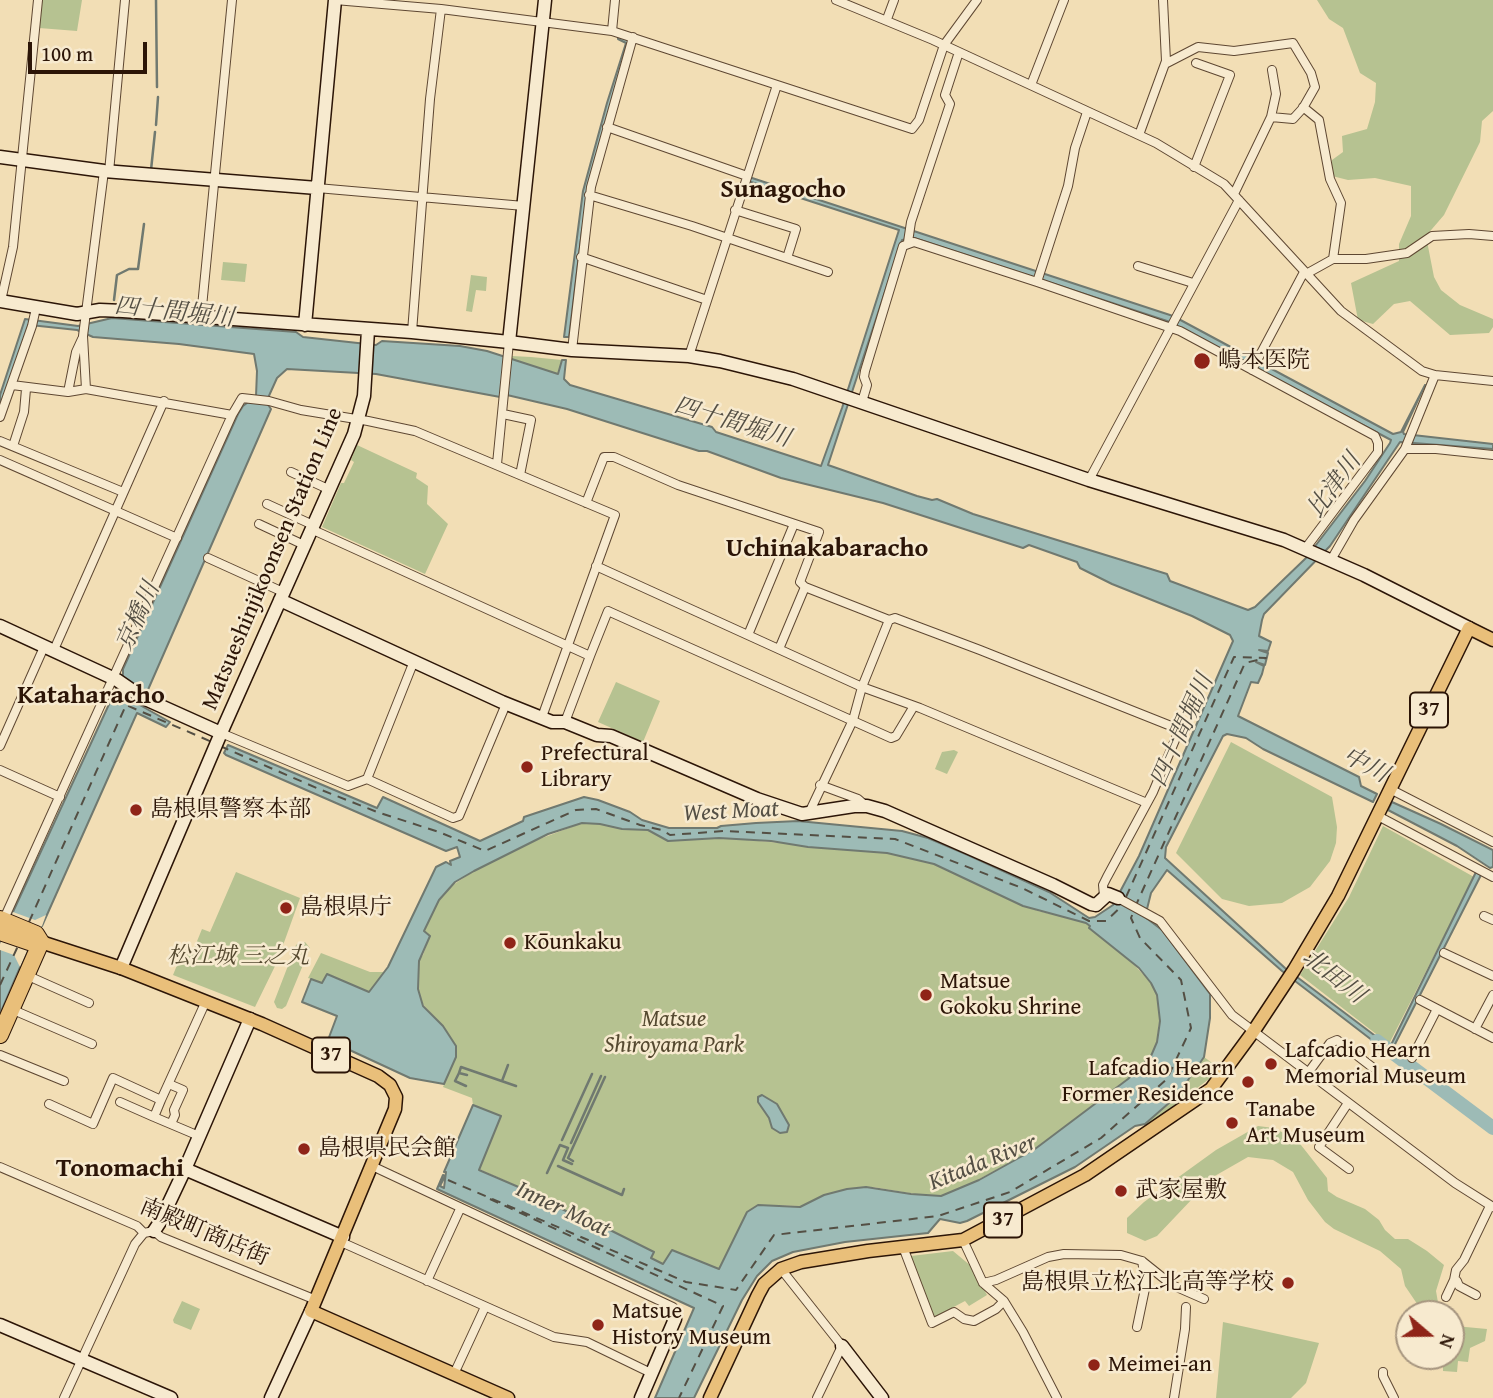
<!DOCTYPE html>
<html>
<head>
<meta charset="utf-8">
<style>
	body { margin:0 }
	#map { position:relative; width:1493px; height:1398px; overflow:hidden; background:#f2deb5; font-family:"Gentium Book Plus",serif }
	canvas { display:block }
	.north { position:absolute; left:1395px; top:1300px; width:70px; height:70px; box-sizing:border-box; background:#f7eacf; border:2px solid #a6957f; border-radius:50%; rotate:110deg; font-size:19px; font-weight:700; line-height:28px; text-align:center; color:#2c1507 }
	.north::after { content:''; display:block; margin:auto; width:24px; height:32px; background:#8f2418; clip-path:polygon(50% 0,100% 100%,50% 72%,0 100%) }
	.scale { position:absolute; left:28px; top:42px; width:119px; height:32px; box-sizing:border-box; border:4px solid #2c1507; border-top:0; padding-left:9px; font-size:21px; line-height:24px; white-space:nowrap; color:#2c1507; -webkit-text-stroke:5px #f7eacf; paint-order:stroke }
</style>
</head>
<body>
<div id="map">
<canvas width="1493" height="1398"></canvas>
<div class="north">N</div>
<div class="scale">100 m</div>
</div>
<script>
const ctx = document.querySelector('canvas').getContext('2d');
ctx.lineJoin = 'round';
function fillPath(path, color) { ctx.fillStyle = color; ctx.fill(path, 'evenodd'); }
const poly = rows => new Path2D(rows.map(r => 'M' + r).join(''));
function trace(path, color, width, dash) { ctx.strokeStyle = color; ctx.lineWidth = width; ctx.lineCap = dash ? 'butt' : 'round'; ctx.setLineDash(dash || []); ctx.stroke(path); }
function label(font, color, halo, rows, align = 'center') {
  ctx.font = font + ' "Gentium Book Plus","Noto Serif JP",serif'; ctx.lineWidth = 5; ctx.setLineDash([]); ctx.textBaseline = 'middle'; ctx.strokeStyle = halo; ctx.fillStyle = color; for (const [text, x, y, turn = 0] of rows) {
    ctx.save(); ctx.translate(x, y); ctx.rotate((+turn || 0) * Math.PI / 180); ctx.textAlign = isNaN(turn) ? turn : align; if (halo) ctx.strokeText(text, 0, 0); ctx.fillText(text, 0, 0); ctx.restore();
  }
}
const green = poly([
	[42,0,82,0,77,31,39,28],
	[1317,0,1493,0,1493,111,1482,121,1480,142,1444,215,1426,236,1434,277,1441,290,1460,305,1493,319,1493,327,1489,333,1450,335,1410,301,1394,304,1373,324,1358,320,1351,283,1399,261,1399,244,1411,216,1411,186,1375,178,1348,180,1332,176,1332,160,1343,152,1342,136,1367,129,1375,102,1376,83,1360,73,1343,28,1329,19],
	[223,262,247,264,245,282,221,280],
	[471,275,487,277,486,291,476,290,472,312,466,311],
	[512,356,531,357,562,360,558,374,525,365,510,359],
	[357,445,417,473,416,478,428,486,427,504,448,524,425,574,322,527,341,483,344,483,354,462,351,460],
	[616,682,660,701,643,742,598,722],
	[1231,742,1332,797,1337,827,1336,843,1330,861,1310,887,1282,903,1249,906,1222,899,1176,853],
	[954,750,958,752,947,774,935,769,942,752],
	[582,823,600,824,622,829,648,830,668,841,727,838,887,853,934,864,1038,911,1082,921,1090,926,1089,928,1121,954,1125,955,1151,983,1156,993,1160,1015,1156,1047,1148,1060,1128,1079,1060,1131,1035,1149,968,1185,945,1195,933,1197,873,1187,859,1187,824,1195,803,1206,758,1205,747,1212,719,1269,673,1250,663,1264,651,1258,653,1252,577,1213,575,1215,557,1207,558,1204,479,1169,500,1116,473,1105,472,1098,443,1087,456,1057,443,1026,420,1001,418,989,419,959,423,955,430,936,424,932,439,900,447,889,474,871,537,840],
	[1383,826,1474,877,1389,1044,1300,975,1349,897],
	[236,872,300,898,277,962,255,1007,173,975,184,948,193,951,202,929,210,932],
	[300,942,305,942,310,948,286,1006,282,1009,277,1008,274,1002,296,945],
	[321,953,370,972,385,972,369,992,327,975,323,983,308,978],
	[1204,1057,1219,1068,1213,1076,1147,1126,1145,1124,1177,1096],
	[1258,1126,1274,1128,1297,1140,1327,1178,1328,1191,1337,1197,1365,1209,1379,1220,1385,1230,1395,1239,1408,1239,1427,1251,1444,1265,1436,1291,1440,1314,1424,1314,1405,1286,1401,1269,1380,1251,1334,1229,1325,1222,1308,1200,1293,1172,1273,1160,1248,1157,1213,1177,1157,1236,1145,1241,1127,1233,1127,1218,1144,1202,1216,1150],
	[953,1251,971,1266,987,1295,969,1306,965,1301,933,1318,911,1256],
	[182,1301,200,1309,191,1330,174,1323,173,1320],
	[1223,1322,1319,1343,1306,1383,1291,1398,1216,1398],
	[1455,1326,1487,1329,1485,1341,1470,1348,1468,1362,1458,1361,1457,1372,1443,1371,1443,1356,1451,1356,1451,1335]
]);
const water = poly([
	[618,35,628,39,630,42,582,230,569,337,564,337,583,191,607,103,626,43,618,39,618,35],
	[749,177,1173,316,1393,434,1401,432,1425,385,1403,432,1404,434,1493,444,1493,449,1400,442,1330,546,1264,614,1262,620,1259,636,1271,642,1268,651,1259,650,1268,653,1265,665,1256,662,1264,666,1262,674,1258,683,1251,682,1238,716,1359,777,1361,786,1377,794,1373,802,1263,749,1246,738,1227,734,1223,736,1166,847,1165,858,1285,968,1390,1047,1476,872,1481,875,1390,1054,1282,971,1167,870,1151,893,1145,917,1162,930,1210,994,1210,1018,1204,1057,1177,1096,1145,1124,1135,1126,1075,1167,967,1221,960,1223,940,1219,928,1233,845,1242,793,1252,772,1261,757,1276,742,1300,694,1398,655,1398,694,1308,437,1189,443,1175,445,1176,440,1186,444,1188,446,1172,444,1172,473,1105,501,1116,479,1170,558,1204,558,1207,574,1215,576,1213,654,1252,651,1258,663,1264,672,1250,719,1269,747,1212,758,1205,800,1207,824,1195,847,1189,866,1187,911,1194,941,1196,979,1180,1035,1149,1128,1079,1151,1056,1157,1042,1160,1021,1157,995,1151,983,1139,968,1089,928,1090,926,1086,923,1023,906,934,864,887,853,808,847,771,841,719,838,668,841,648,830,622,829,600,824,582,823,548,834,474,871,455,882,439,900,424,931,430,936,419,961,418,989,423,1006,443,1026,456,1046,456,1057,444,1084,410,1078,328,1040,337,1016,302,1002,311,979,322,983,327,974,369,992,388,967,436,867,446,862,451,865,450,861,460,857,457,847,446,851,226,755,224,753,228,745,377,808,383,797,480,841,523,821,524,817,584,797,598,800,630,812,642,820,669,828,717,828,721,826,756,823,798,821,902,831,928,838,968,855,1049,892,1089,918,1095,917,1113,905,1139,856,1233,641,1230,635,1192,616,1112,584,1080,568,1077,562,1029,545,1023,548,883,503,781,478,707,451,699,451,567,409,507,395,500,397,376,374,287,369,277,378,268,398,266,402,271,409,147,692,138,704,170,722,166,727,137,713,42,926,36,930,0,1014,0,944,6,927,123,674,123,669,238,414,243,406,256,396,257,371,254,354,179,344,93,337,77,330,30,325,0,407,0,395,25,319,78,326,112,318,296,332,303,337,376,345,382,341,460,346,487,351,558,374,562,360,566,360,564,379,570,385,712,427,716,432,821,466,842,408,899,230,748,181,749,177],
	[914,238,1167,321,1391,440,1390,443,1365,481,1306,558,1255,607,1248,610,1170,581,1167,574,973,514,937,499,932,500,917,496,828,465,902,240,914,238],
	[1392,802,1441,824,1493,850,1493,867,1490,868,1457,846,1388,810,1392,802],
	[762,1095,777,1104,789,1125,787,1132,780,1133,772,1128,769,1118,758,1102,758,1097,762,1095]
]);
const pier = poly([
	[13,912,35,920,46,915,42,926,36,930,20,967,14,955,0,950,0,944]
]);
const stream = poly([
	[156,0,157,87],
	[156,125,158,97],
	[151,170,155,132],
	[114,300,117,275,129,269,138,269,144,224],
	[459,1073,455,1081,466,1086],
	[467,1075,459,1073,461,1067,516,1086],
	[502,1081,508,1065],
	[562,1140,592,1074],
	[571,1143,601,1076],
	[573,1161,568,1158,605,1077],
	[558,1166,622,1195,624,1189],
	[547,1173,560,1145,568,1148,563,1160,572,1164]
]);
const river = poly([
	[1377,1041,1493,1128]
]);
const ferry = poly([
	[220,746,319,789,377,812,439,832,485,851,576,810,596,809,640,825,662,830,670,835,724,831,895,839,1022,888,1089,921,1106,921,1123,905],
	[1126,897,1234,657,1266,658,1245,663,1136,905],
	[29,922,126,705,212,742],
	[0,985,18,946],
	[448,1180,686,1282,736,1290,774,1235,938,1216,1010,1192,1101,1138,1167,1079,1191,1028,1181,980,1140,938,1131,918,1134,910],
	[490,1199,723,1306,679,1398]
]);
const street = poly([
	[335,0,441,9,612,31,912,129,919,120,944,45,977,0],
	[836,0,933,40,1156,143,1224,184,1341,311,1422,371,1435,375,1493,381],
	[887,19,894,0],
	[612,31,615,0],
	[1165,64,1198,47,1234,51,1293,43,1311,73,1315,87,1303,108,1293,119,1271,117],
	[1031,85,1064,0],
	[1303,107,1319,120,1330,179,1341,203,1333,259,1306,274],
	[607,127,747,176],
	[1139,135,1166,61,1163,0],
	[1194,167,1230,75,1196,63],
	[104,171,83,336,86,389,232,415],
	[109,172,125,0],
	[317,188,524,206],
	[1234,194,1271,117,1276,94,1272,70],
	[589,195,692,226,828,272],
	[735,210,796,229,787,258],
	[908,242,911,222,950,104,945,95,959,52],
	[581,257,707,300],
	[1333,259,1366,259,1407,253,1432,236,1469,234,1493,236],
	[1138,266,1193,283],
	[1037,282,1068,186,1075,148,1087,112],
	[1,301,13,247,38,0],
	[201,317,232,0],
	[412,332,430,99,441,9],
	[82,339,76,352,68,392,86,389],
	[572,350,591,187,633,37],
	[689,356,777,85],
	[1252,370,1304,272],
	[12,385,68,392],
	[862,402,867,385,864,377,865,371,903,246,914,242,1037,282,1180,331,1375,436,1378,443,1378,452,1305,549],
	[503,414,531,420,520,475],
	[0,417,32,326,36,308],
	[0,441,123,492],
	[13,446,24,412,26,389],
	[1405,449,1436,449,1493,455],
	[0,460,177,538],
	[497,464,509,342],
	[291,472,328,489],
	[1089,480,1239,200],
	[586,503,604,457,614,457,678,485,819,532,800,582,805,587,889,620,895,618,980,650,1176,728,1178,733,1153,792,1107,877,1103,885,1104,896],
	[267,504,313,525],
	[259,524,304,545],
	[311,529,590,656,608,611,891,738,896,736,914,706],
	[208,558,283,592],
	[1331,560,1354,520,1405,449,1435,375],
	[596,566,862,687,920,708,1147,803],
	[748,635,794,524],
	[779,649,805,587],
	[53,652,164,401],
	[565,722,590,656],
	[221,733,348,786,367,779,414,661],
	[0,746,44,647],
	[0,770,60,797],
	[367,779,453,818,459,816,506,704],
	[820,785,858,799,865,805],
	[1390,789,1493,842],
	[809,813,853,720,862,687,889,620],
	[1378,816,1493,877],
	[1118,898,1160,921,1232,1015,1455,1183,1493,1207],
	[1484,916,1493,920],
	[3,921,232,415,242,398,269,401,301,410,368,421,415,431,615,515,542,717],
	[1444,953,1493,976],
	[26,975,89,1003],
	[1420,1000,1493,1038],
	[11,1009,92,1044],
	[1475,1029,1493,995],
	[0,1055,64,1081],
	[1412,1058,1437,1009],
	[1308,1073,1330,1043,1337,1040,1372,1067],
	[169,1084,183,1090,174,1110,175,1115,171,1124],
	[161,1100,154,1117,199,1136],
	[120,1102,154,1117],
	[1348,1103,1319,1147,1349,1169],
	[49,1104,93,1124,113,1078,161,1100,206,1001],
	[372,1166,673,1307,676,1311,675,1319],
	[0,1167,137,1226,144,1233,154,1231,161,1237,316,1300],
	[963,1240,983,1283,996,1280,1048,1257,1064,1254,1121,1255,1142,1261,1172,1285,1204,1299],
	[341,1242,554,1337,587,1342,651,1373],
	[903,1247,932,1323,954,1312,964,1319,974,1321,996,1309,1004,1301,983,1283],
	[781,1269,842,1346,817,1398],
	[427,1281,460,1209],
	[1457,1281,1459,1286,1476,1295],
	[1446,1297,1454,1280,1456,1270,1464,1260,1490,1206],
	[1004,1301,1023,1332,1057,1398],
	[1137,1327,1146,1284,1142,1261],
	[1383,1372,1383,1376,1394,1398],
	[454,1374,485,1307],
	[64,1398,135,1244,144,1233],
	[1174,1398,1185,1329,1186,1307]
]);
const secondary = poly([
	[545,0,509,342,572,350,689,356,720,361,793,379,1089,480,1284,540,1364,575,1469,628],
	[0,157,104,171,317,188],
	[0,301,77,314,100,310,123,311,412,332,509,342],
	[305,325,335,0],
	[280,600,502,702,552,722,565,722,597,735,611,736,757,799,802,814,854,806,867,806,885,811,1053,885,1091,904,1096,905,1108,894,1118,898],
	[0,626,117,680,143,698,221,733],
	[121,968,221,733,354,434,364,396,368,330],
	[250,1019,185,1169,343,1237],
	[154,1231,160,1222,185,1169],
	[0,1325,171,1398],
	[842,1346,882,1398],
	[271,1398,311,1311],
	[641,1398,675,1319]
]);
const primary = poly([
	[41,942,121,968,262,1024,378,1076,390,1085,396,1097,395,1109,311,1311,508,1398],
	[710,1398,758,1295,764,1284,781,1269,801,1262,868,1251,963,1240,1085,1175,1211,1089,1253,1032,1294,970,1338,896,1469,628,1493,640]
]);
const highway = poly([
	[0,919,36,934,41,942],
	[0,932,32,943],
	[0,1035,41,942]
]);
const markers = [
	[1202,361,9,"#8f2418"],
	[527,767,7,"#8f2418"],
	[136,810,7,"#8f2418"],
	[286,908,7,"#8f2418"],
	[510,943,7,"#8f2418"],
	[926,995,7,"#8f2418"],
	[1271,1064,7,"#8f2418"],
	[1248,1082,7,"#8f2418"],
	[1232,1123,7,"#8f2418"],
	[304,1149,7,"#8f2418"],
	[1121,1191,7,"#8f2418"],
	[1288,1283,7,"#8f2418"],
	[598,1325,7,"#8f2418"],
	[1094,1365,7,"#8f2418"]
];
const shields = [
	[1429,710,38],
	[331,1055,38],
	[1003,1220,38]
];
const shieldNames = [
	["37",1429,710],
	["37",331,1055],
	["37",1003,1220]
];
const poiNames = [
	["嶋本医院",1218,361],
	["Prefectural",541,754],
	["Library",541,780],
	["島根県警察本部",150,810],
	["島根県庁",300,908],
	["Kōunkaku",524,943],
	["Matsue",940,982],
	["Gokoku Shrine",940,1008],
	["Lafcadio Hearn",1285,1051],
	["Memorial Museum",1285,1077],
	["Lafcadio Hearn",1234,1069,"right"],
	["Former Residence",1234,1095,"right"],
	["Tanabe",1246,1110],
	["Art Museum",1246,1136],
	["島根県民会館",318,1149],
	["武家屋敷",1135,1191],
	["島根県立松江北高等学校",1274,1283,"right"],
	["Matsue",612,1312],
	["History Museum",612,1338],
	["Meimei-an",1108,1365]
];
const streetNames = [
	["Matsueshinjikoonsen Station Line",273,559,-67],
	["南殿町商店街",204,1233,23]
];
const parkNames = [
	["松江城 三之丸",238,957],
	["Matsue",674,1020],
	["Shiroyama Park",674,1046]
];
const waterNames = [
	["四十間堀川",174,313,6],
	["四十間堀川",732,423,17],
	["比津川",1335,486,-54],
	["京橋川",139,617,-66],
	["四十間堀川",1183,731,-66],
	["中川",1365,766,28],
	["West Moat",731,812,-3],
	["北田川",1333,977,38],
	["Kitada River",983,1163,-22],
	["Inner Moat",563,1210,25]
];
const quarterNames = [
	["Sunagocho",783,190],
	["Uchinakabaracho",827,549],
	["Kataharacho",91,696],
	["Tonomachi",120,1169]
];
fillPath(green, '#b6c291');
fillPath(water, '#9dbbb6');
trace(water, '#707970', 2);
fillPath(pier, '#f2deb5');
trace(stream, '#707970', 2.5);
trace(river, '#9dbbb6', 14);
trace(ferry, '#544f44', 2, [9, 7]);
trace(street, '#5e4732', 10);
trace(secondary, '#2c1507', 15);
trace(primary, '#2c1507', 15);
trace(highway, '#2c1507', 18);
trace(street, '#f7eacf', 8);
trace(secondary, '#f7eacf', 12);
trace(primary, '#e9bf7a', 12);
trace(highway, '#e9bf7a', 16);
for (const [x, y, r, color] of markers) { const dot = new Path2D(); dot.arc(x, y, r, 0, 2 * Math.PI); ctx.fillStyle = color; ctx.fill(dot); trace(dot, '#f7eacf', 2.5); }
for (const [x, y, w] of shields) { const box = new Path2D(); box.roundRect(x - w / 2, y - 17.5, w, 35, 5); ctx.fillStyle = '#f7eacf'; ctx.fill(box); trace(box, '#2c1507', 2); }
label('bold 21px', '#2c1507', null, shieldNames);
label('23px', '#2c1507', '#f7eacf', poiNames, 'left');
label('23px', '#2c1507', '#f7eacf', streetNames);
label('italic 23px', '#554930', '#f7eacf', parkNames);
label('italic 24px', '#544f44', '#f7eacf', waterNames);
label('bold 26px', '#2c1507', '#f7eacf', quarterNames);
</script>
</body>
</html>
